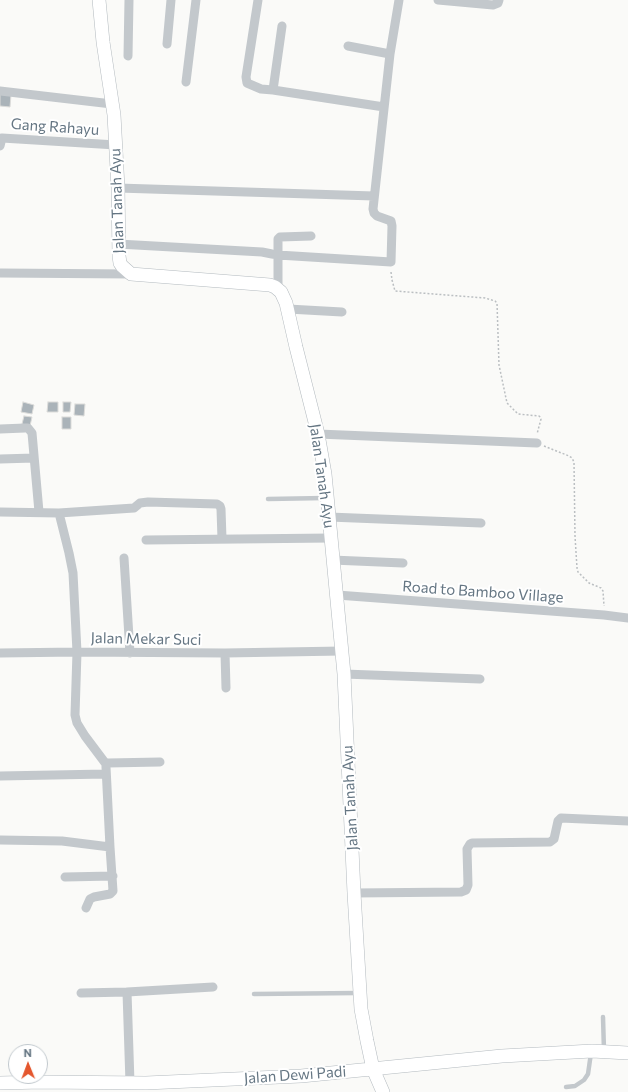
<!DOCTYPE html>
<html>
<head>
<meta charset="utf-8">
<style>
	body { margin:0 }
	#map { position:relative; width:628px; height:1092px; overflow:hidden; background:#fafaf8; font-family:Commissioner,sans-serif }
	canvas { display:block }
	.north { position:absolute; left:8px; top:1044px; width:40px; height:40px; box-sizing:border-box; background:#fff; border:1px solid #c1c8cd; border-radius:50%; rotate:359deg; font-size:11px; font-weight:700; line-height:16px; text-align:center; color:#657683 }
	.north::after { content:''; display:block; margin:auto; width:14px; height:18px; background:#e4572e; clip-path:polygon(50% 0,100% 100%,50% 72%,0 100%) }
</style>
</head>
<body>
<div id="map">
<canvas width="628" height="1092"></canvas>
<div class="north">N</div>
</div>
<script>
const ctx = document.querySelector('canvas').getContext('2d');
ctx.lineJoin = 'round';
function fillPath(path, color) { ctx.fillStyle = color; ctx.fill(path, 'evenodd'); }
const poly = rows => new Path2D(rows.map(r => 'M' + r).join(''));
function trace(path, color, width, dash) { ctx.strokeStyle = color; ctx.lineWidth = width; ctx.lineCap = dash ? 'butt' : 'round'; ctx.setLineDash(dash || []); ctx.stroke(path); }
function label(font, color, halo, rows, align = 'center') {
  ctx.font = font + ' Commissioner,sans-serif'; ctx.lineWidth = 4; ctx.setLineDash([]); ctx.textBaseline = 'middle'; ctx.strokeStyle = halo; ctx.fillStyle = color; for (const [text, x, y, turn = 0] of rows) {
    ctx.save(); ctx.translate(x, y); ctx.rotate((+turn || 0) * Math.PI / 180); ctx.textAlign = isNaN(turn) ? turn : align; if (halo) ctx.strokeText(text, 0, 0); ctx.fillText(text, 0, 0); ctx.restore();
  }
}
const building = poly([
	[0,94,11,95,10,107,0,106,0,94],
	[23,402,34,405,32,414,21,412,23,402],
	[48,402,58,402,58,412,47,412,48,402],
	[63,402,71,402,70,412,63,412,63,402],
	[75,404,85,404,84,416,74,415,75,404],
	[24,416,32,417,30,426,22,424,24,416],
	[62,417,71,417,71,429,62,429,62,417]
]);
const path = poly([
	[391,272,392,280,395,291,485,298,495,301,497,303,499,365,507,403,518,414,539,416,540,417,541,419,537,434],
	[544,446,569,456,572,458,574,462,575,536,577,568,578,572,589,583,601,588,603,591,604,606]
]);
const lane = poly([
	[268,499,325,498],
	[254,994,358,993],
	[603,1017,604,1051],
	[566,1087,575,1086,584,1080,588,1074,591,1053]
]);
const street = poly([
	[258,0,246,77,247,83,261,89,273,90,384,107],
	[438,0,493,5,498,3,499,0],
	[167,44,171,0],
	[348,46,390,54],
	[128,56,129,0],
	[186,82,196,0],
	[273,90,282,26],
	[0,91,112,104],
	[0,146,2,138,116,145],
	[118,188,374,196],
	[311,236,280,237,278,239,278,255,391,262,392,226,391,221,377,216,374,213,373,209,390,54,399,0],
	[118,244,262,252,272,254,278,255,278,289],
	[0,273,131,274],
	[288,309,342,312],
	[0,429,25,428,28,428,32,433,39,512],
	[318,434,537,443],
	[0,459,34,458],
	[0,512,59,513,69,553,73,573,77,652,75,715,77,723,85,736,106,764],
	[59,513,134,508,140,503,148,502,217,504,220,506,221,509,222,539],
	[329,517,481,523],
	[146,540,331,538],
	[124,558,130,653],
	[332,560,403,563],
	[337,595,604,615,628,618],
	[0,653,77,652,225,653,342,651],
	[225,653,226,688],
	[344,674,480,679],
	[0,776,106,774],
	[0,840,62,841,110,847],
	[65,877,113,876],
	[354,893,461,892,466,890,468,885,467,849,470,844,472,843,550,842,554,839,558,821,561,818,628,821],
	[86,908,90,899,94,897,110,894,113,891,110,847,106,767,106,764,108,763,160,762],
	[127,992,213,987],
	[81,993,127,992,130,1083]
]);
const secondary = poly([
	[99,0,103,42,114,115,118,188,119,256,120,263,122,266,131,274,270,285,275,287,281,292,286,303,296,347,318,434,325,474,344,674,354,893,361,1009,367,1041,373,1069,383,1092],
	[0,1083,42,1082,146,1083,301,1076,502,1056,592,1051,628,1053]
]);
const streetNames = [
	["Gang Rahayu",55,127,4],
	["Jalan Tanah Ayu",117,201,-92],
	["Jalan Tanah Ayu",322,476,82],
	["Road to Bamboo Village",483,592,4],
	["Jalan Mekar Suci",146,639,1],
	["Jalan Tanah Ayu",350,798,-93],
	["Jalan Dewi Padi",295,1075,-4]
];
fillPath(building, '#aab3b9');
trace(building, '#dcdcda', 1);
trace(secondary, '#b3babf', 14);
trace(path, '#bbbfc2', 1.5, [2, 2]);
trace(lane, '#c3c8cc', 4.5);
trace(street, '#c3c8cc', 9);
trace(secondary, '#fff', 13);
label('15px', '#657683', '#fff', streetNames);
</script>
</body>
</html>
